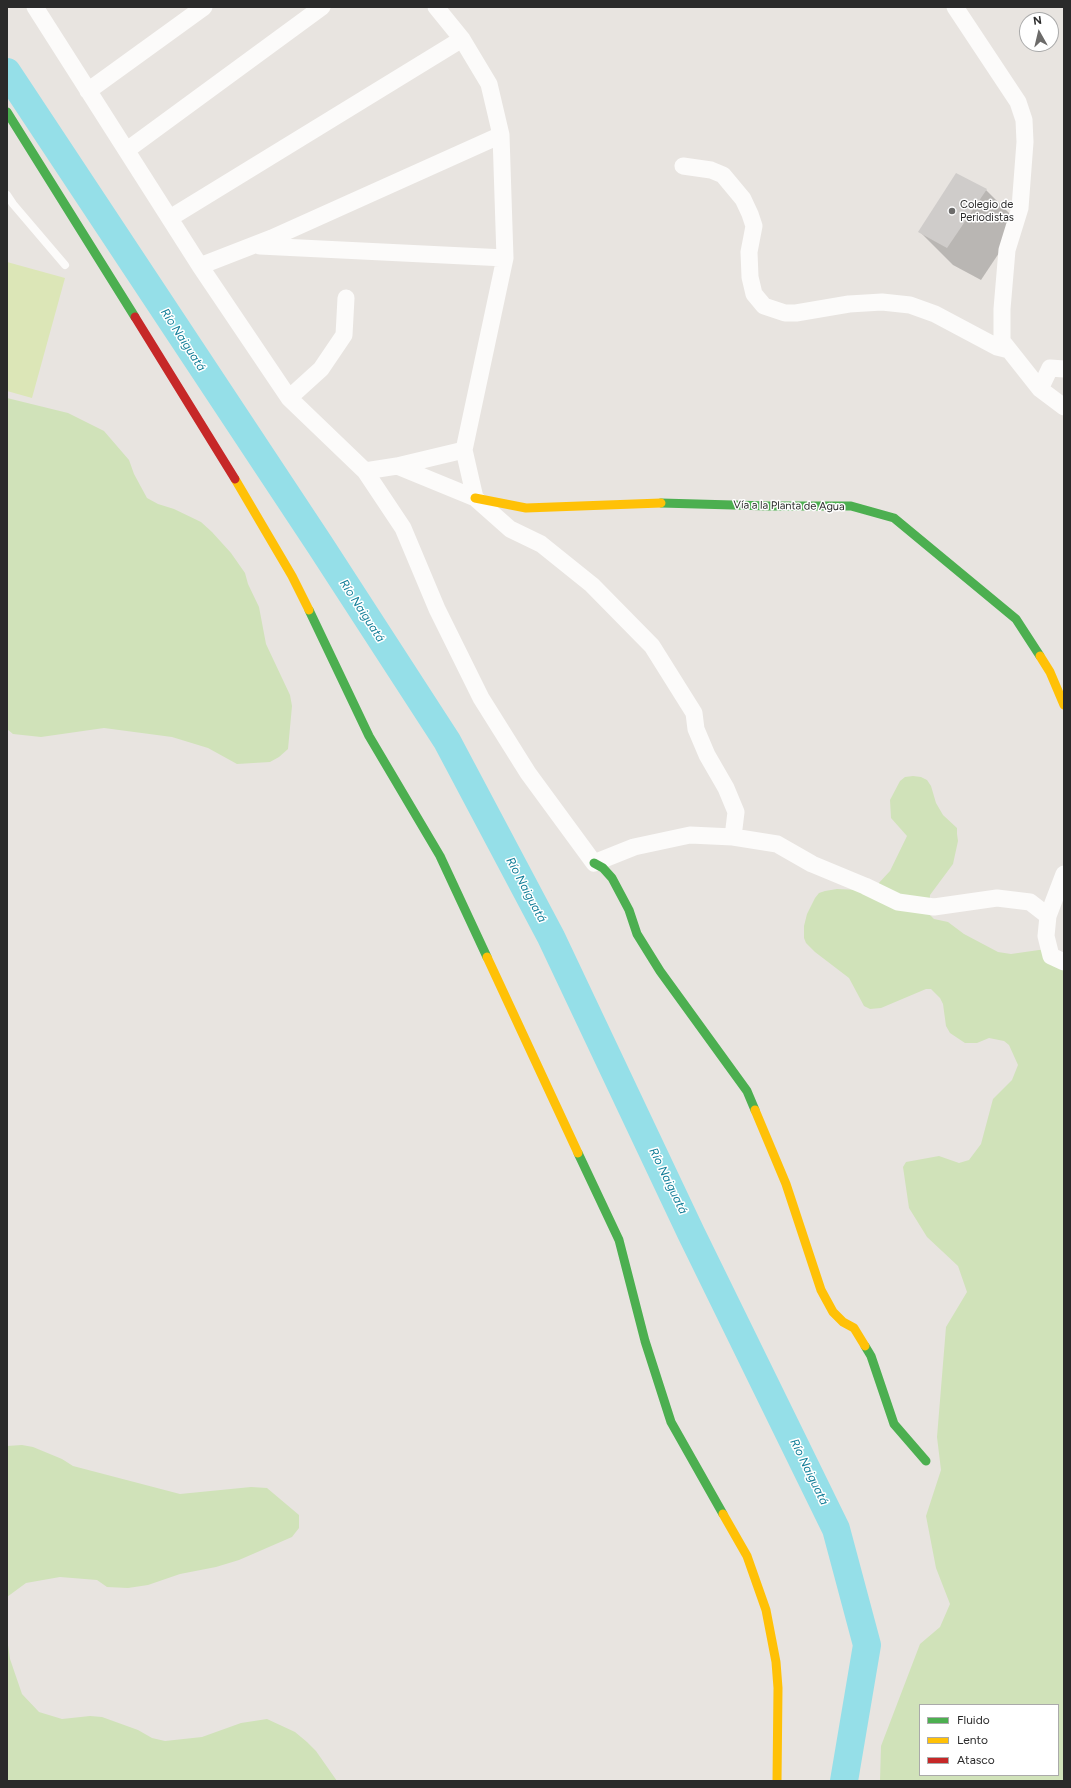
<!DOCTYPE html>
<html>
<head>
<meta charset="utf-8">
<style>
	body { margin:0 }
	#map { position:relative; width:1071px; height:1788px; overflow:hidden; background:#e8e4e0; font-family:Figtree,sans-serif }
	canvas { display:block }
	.frame { position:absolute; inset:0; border:8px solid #2a2a2a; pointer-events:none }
	.legend { position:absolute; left:919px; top:1704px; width:140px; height:72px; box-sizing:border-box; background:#fff; border:1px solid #aaa; margin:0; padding:5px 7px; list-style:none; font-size:12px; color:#2a2a2a }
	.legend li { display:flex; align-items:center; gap:8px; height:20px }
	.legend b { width:20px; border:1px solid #aaa }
	.north { position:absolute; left:1019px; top:12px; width:40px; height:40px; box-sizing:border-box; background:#fff; border:1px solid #aaa; border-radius:50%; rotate:352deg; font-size:11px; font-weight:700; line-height:16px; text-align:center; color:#2a2a2a }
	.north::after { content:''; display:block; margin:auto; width:14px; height:18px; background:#6c6b6a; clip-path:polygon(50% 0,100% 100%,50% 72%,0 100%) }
</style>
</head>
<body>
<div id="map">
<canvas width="1071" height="1788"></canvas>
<div class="frame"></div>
<ul class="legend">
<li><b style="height:5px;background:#4caf50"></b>Fluido</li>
<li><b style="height:5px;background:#ffc107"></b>Lento</li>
<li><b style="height:5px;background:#c62828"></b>Atasco</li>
</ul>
<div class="north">N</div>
</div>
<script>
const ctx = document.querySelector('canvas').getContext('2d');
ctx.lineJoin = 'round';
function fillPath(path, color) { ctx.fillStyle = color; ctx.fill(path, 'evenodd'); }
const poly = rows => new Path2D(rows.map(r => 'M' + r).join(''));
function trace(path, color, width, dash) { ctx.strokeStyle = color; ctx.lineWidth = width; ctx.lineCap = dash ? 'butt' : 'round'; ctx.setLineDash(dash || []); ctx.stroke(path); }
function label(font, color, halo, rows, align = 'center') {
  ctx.font = font + ' Figtree,sans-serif'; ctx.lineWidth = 3; ctx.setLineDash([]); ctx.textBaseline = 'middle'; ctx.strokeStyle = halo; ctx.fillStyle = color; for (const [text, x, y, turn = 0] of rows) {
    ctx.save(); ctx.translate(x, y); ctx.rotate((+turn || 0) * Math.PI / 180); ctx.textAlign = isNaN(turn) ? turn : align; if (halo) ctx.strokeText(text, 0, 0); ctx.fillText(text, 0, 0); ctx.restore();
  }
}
const green = poly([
	[7,398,68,413,104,431,129,460,134,474,147,498,158,504,174,509,201,522,212,532,231,553,245,573,248,584,259,607,266,644,290,695,292,706,288,749,279,757,270,762,237,764,208,748,172,737,104,728,41,737,13,734,7,729],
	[913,776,921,777,927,780,931,786,936,803,943,815,957,828,957,834,958,841,953,864,930,895,929,914,934,919,948,922,964,934,998,952,1011,954,1046,949,1064,953,1064,1781,880,1781,881,1746,920,1644,940,1627,950,1604,936,1568,926,1516,941,1470,937,1437,946,1327,967,1292,958,1266,927,1237,909,1208,903,1167,906,1162,939,1156,959,1163,969,1160,981,1144,993,1099,1012,1080,1018,1065,1009,1045,1004,1041,989,1038,977,1043,965,1043,950,1033,946,1026,943,1004,940,998,931,989,926,989,881,1008,870,1009,864,1006,849,978,815,952,806,943,804,938,804,926,807,914,815,898,819,893,825,891,837,889,859,890,877,885,890,871,907,836,891,818,890,800,900,781,905,777],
	[920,1705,1058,1705,1058,1775,920,1775],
	[22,1445,33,1447,62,1459,73,1466,180,1494,251,1487,267,1488,299,1515,299,1528,292,1537,239,1560,216,1567,180,1574,148,1585,128,1588,107,1587,97,1580,60,1577,26,1583,7,1597,7,1446],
	[7,1638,10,1659,22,1694,39,1712,62,1719,90,1716,102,1717,138,1730,152,1738,165,1741,202,1737,241,1723,267,1719,295,1732,307,1742,316,1751,337,1781,7,1781]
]);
const pitch = poly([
	[7,262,65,278,32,398,7,391]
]);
const shadow = poly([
	[986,190,1019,223,981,280,953,265,920,232]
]);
const river = poly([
	[7,72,320,545,447,741,551,937,691,1233,836,1529,867,1645,844,1781]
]);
const building = poly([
	[956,173,987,189,947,248,918,232]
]);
const lane = poly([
	[7,195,13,204,65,265]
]);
const street = poly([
	[35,7,200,266,289,398,365,471,403,528,437,609,481,698,528,773,594,863,634,847,690,835,733,837,777,844,812,864,865,886,898,902,934,907,997,898,1030,902,1048,916],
	[436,7,462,39,489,84,501,135,505,258,464,450,475,498],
	[955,7,1018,102,1024,120,1025,142,1020,208,1007,250,1002,309,1002,341,1040,389,1064,407],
	[88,91,204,7],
	[127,150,322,7],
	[683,166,711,170,723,175,743,199,750,214,754,226,749,252,750,277,754,294,764,306,785,313,796,313,849,304,882,302,910,305,935,314,997,347,1009,350],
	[170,218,462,39],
	[260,246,505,258],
	[200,266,272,238,501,135],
	[1040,389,1050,368,1064,369],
	[289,398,321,369,344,335,346,298],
	[397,466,475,498,510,529,541,544,592,585,652,646,694,713,696,729,707,755,726,788,736,812,733,837],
	[365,471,397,466,464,450],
	[1064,874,1048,916,1046,936,1051,956,1064,962]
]);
const fast = poly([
	[7,112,135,317],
	[661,503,769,506,851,506,894,518,1016,619,1040,656],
	[309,610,369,736,440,856,487,957],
	[594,863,603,868,612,878,629,910,637,934,660,971,747,1091,755,1110],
	[578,1153,619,1240,645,1341,671,1422,723,1514],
	[865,1346,871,1356,894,1424,926,1461]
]);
const slow = poly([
	[235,479,292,576,309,610],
	[475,498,526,508,661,503],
	[1040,656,1050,672,1064,705],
	[487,957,578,1153],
	[755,1110,786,1184,821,1290,833,1312,843,1322,854,1328,865,1346],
	[723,1514,747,1556,766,1610,776,1662,778,1688,777,1781]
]);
const jam = poly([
	[135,317,235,479]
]);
const markers = [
	[952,211,4,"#6c6b6a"]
];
const poiNames = [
	["Colegio de",960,205],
	["Periodistas",960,218]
];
const streetNames = [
	["Vía a la Planta de Agua",789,506,1]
];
const waterNames = [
	["Río Naiguatá",183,340,57],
	["Río Naiguatá",362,611,57],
	["Río Naiguatá",526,890,62],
	["Río Naiguatá",668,1181,64],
	["Río Naiguatá",809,1472,64]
];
fillPath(green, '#d0e2b9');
fillPath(pitch, '#dce6b7');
fillPath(shadow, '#0003');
trace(river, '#95dfe8', 28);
fillPath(building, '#cfccca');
trace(lane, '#fcfbfa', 8);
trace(street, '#fcfbfa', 17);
trace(fast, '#4caf50', 9);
trace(slow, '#ffc107', 9);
trace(jam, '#c62828', 9);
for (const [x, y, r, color] of markers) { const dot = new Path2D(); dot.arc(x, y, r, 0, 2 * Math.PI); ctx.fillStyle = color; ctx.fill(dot); trace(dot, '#fff', 1.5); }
label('11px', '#2a2a2a', '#fff', poiNames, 'left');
label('11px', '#2a2a2a', '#fff', streetNames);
label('italic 12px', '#107d97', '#fff', waterNames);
</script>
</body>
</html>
